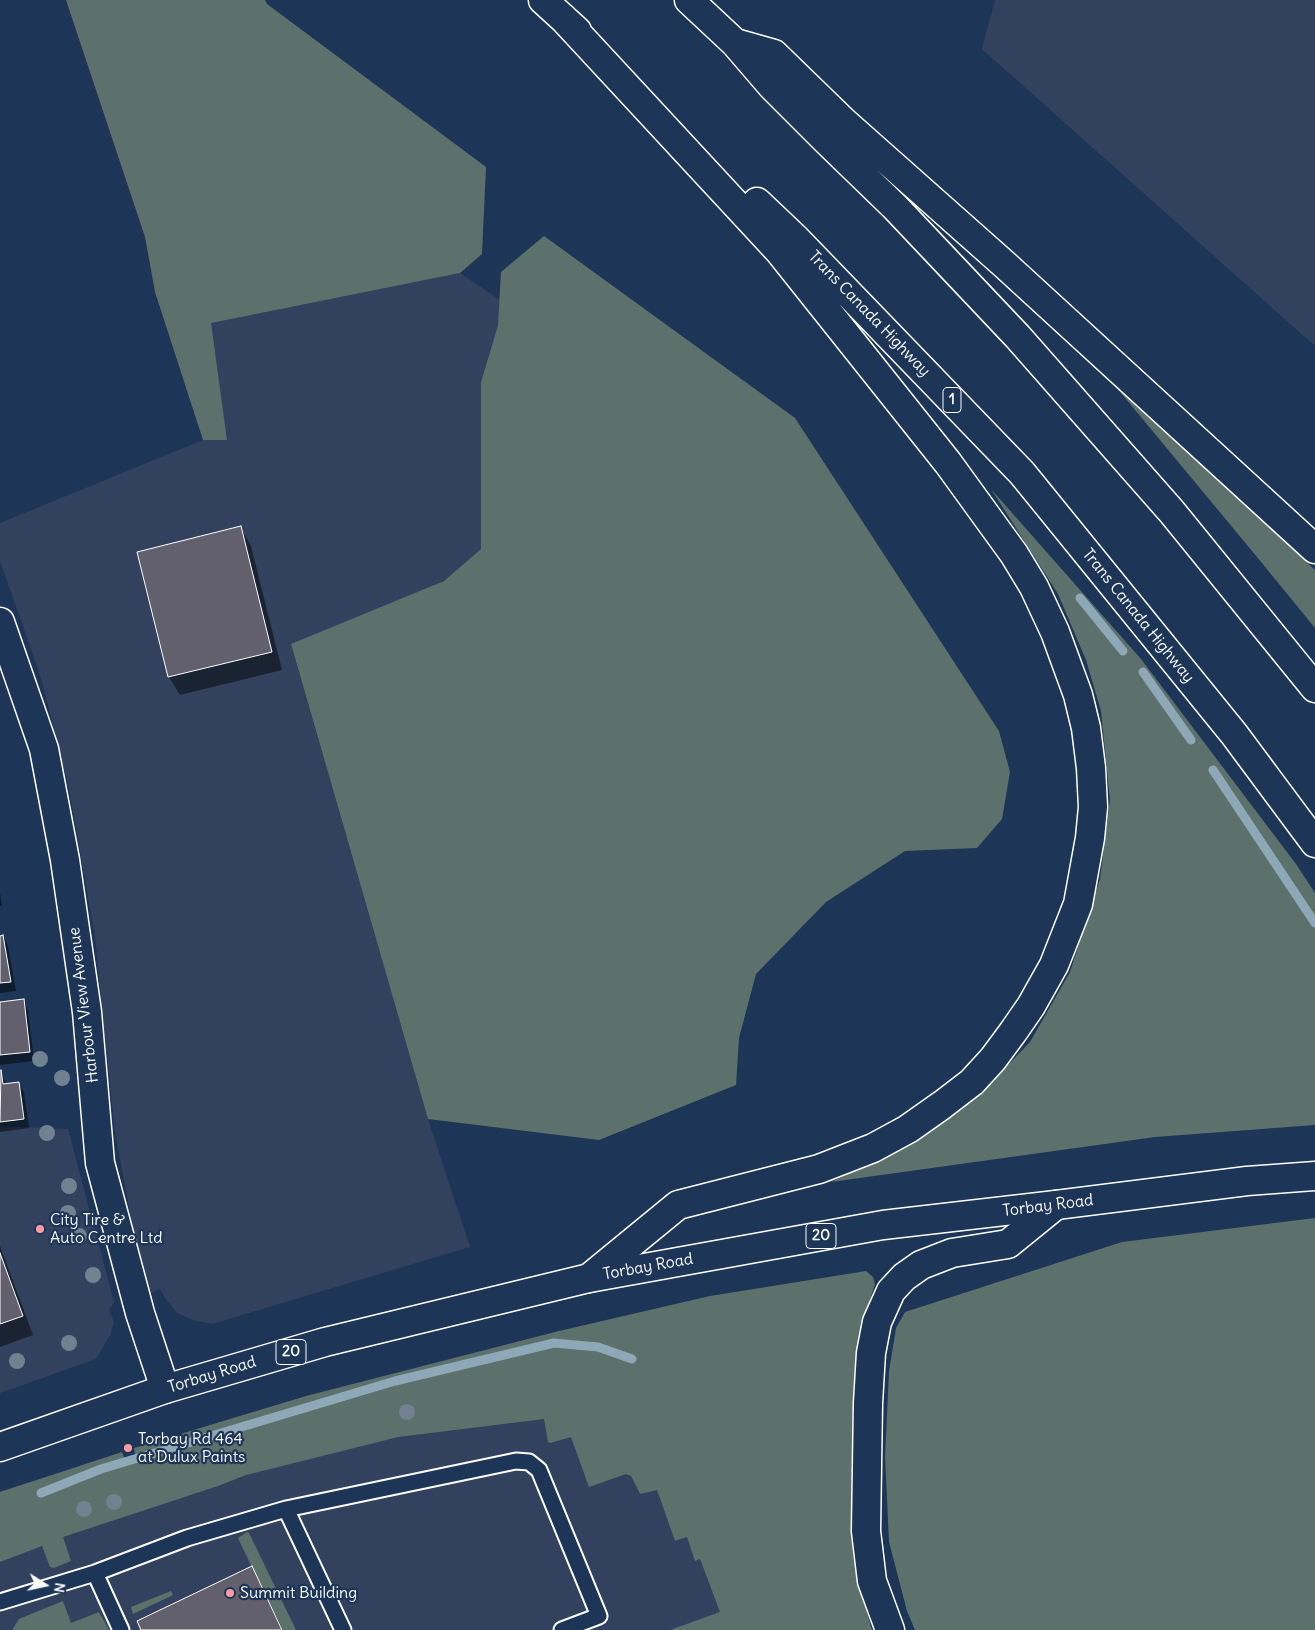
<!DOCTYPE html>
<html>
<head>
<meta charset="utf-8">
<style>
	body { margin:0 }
	#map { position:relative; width:1315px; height:1630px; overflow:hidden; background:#1d3557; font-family:Delius,sans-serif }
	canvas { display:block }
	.north { position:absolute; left:20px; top:1560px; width:50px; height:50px; -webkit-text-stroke:4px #1d3557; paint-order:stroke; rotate:100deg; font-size:14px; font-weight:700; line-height:20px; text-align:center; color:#fff }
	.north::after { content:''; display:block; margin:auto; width:18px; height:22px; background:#fff; clip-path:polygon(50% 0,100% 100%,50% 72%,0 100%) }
</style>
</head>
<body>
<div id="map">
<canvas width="1315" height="1630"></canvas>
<div class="north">N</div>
</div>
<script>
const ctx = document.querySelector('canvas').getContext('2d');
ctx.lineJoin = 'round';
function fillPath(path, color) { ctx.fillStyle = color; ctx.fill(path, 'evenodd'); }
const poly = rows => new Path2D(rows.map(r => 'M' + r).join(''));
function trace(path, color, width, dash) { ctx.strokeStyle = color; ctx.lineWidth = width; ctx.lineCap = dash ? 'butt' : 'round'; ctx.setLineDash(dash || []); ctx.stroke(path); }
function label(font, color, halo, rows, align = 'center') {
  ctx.font = font + ' Delius,sans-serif'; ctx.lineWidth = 4.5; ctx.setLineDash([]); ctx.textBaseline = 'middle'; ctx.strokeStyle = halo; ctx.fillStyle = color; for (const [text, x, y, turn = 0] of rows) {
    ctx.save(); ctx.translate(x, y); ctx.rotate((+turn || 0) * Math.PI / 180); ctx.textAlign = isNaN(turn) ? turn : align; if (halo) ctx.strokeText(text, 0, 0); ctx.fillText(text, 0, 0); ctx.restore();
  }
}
const built = poly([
	[995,0,1315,0,1315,346,982,49],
	[460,273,500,300,498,325,481,382,481,549,444,581,291,645,428,1119,470,1247,212,1324,196,1321,177,1313,165,1298,160,1289,151,1293,132,1223,115,1133,95,937,69,788,41,678,0,561,0,523,203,440,227,440,210,323],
	[0,1126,68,1129,114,1302,109,1310,114,1322,110,1335,96,1359,0,1393],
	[381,1405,553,1420,631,1476,640,1494,657,1489,675,1541,687,1537,695,1560,700,1559,723,1619,701,1630,0,1630,0,1492,26,1483]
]);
const green = poly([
	[66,0,265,0,267,4,486,167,482,254,460,273,211,323,227,440,203,440,155,292,145,237],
	[544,236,795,418,999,731,1010,772,1002,819,977,848,905,851,826,902,756,974,739,1038,736,1085,599,1140,428,1119,291,644,444,581,481,549,481,382,498,325,501,272],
	[1116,387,1315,570,1315,628,1257,557],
	[991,489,1141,659,1296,864,1315,893,1315,1125,1155,1137,831,1182,911,1143,977,1097,1030,1042,1070,972,1100,879,1110,800,1101,711,1086,660,1058,594],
	[1315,1218,1315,1630,915,1630,907,1611,889,1542,885,1457,889,1371,896,1328,905,1312,1122,1242],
	[866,1271,873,1277,875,1284,862,1325,855,1365,852,1435,853,1523,861,1591,872,1630,670,1630,720,1612,700,1559,695,1561,687,1537,675,1541,657,1490,640,1494,631,1476,626,1474,589,1487,571,1437,550,1443,548,1442,544,1419,398,1437,246,1475,218,1486,63,1537,71,1561,54,1568,50,1567,42,1546,0,1562,0,1492,122,1452,125,1459,135,1455,134,1448,306,1396,559,1331,710,1296],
	[247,1532,249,1533,296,1630,282,1630,238,1538],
	[171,1591,173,1595,133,1614,131,1607],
	[63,1601,71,1623,99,1612,109,1630,12,1630,19,1619]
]);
const shadow = poly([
	[240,527,251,546,282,670,180,695,169,677,139,553],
	[0,893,2,906,0,906],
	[3,936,8,946,16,991,0,993,0,937],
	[23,1001,28,1010,34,1061,0,1065,0,1003],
	[0,1072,5,1081,6,1085,18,1083,24,1092,29,1128,0,1132],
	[0,1246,33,1335,0,1347],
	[252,1567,262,1586,283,1630,142,1630]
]);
const stream = poly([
	[1080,598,1123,651],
	[1143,672,1191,740],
	[1213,770,1315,923],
	[41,1493,101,1469,395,1381,554,1343,598,1347,632,1359]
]);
const building = poly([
	[241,526,272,652,168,677,137,552,241,526],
	[3,935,11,982,0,983,0,936,3,935],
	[24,999,30,1052,0,1055,0,1002,24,999],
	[1,1070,3,1084,19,1082,24,1119,0,1122,1,1070],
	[0,1253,23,1316,0,1324,0,1253],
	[252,1566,282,1630,141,1630,137,1621,252,1566]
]);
const service = poly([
	[286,1509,343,1630],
	[95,1573,121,1630],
	[0,1602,95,1573,187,1538,286,1509,516,1461,529,1462,539,1470,599,1616,562,1630]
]);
const minor = poly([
	[0,622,44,749,65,860,87,1012,100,1163,140,1313,165,1389]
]);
const primary = poly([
	[0,1447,165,1389,325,1342,589,1278,883,1225,1056,1205,1247,1181,1315,1176]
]);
const motorway = poly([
	[543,0,577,31],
	[689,0,735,43,772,86,826,140,896,208,1018,337,1172,512,1315,688],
	[563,18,780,252,948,463,1014,554,1034,587,1055,632,1078,695,1086,728,1091,768,1093,807,1090,838,1078,904,1054,965,1031,1006,1013,1032,993,1059,972,1082,942,1105,908,1129,873,1148,819,1169,678,1205,589,1278],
	[735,43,774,54,844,122,1004,264,1315,549],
	[757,202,796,239,1022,473,1234,734,1315,843],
	[890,1630,872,1581,866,1531,868,1403,871,1353,877,1322,891,1291,904,1277,921,1265,952,1253,1008,1244,1056,1205]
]);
const trees = [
	[40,1059],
	[62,1078],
	[47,1133],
	[69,1186],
	[68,1213],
	[79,1236],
	[93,1275],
	[69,1343],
	[17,1361],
	[407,1412],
	[114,1502],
	[84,1509]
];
const markers = [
	[40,1229,5,"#ff9aa2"],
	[128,1448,5,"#ff9aa2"],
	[230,1593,5,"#ff9aa2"]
];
const shields = [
	[952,400,18],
	[821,1236,30],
	[291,1352,30]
];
const shieldNames = [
	["1",952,400],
	["20",821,1236],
	["20",291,1352]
];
const streetNames = [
	["Trans Canada Highway",869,314,46],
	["Trans Canada Highway",1138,616,51],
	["Harbour View Avenue",84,1005,-97],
	["Torbay Road",1048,1206,-7],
	["Torbay Road",648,1267,-10],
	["Torbay Road",212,1375,-17]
];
const poiNames = [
	["City Tire &",50,1220],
	["Auto Centre Ltd",50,1238],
	["Torbay Rd 464",138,1439],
	["at Dulux Paints",138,1457],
	["Summit Building",240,1593]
];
fillPath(built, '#32425e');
fillPath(green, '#5d716c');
fillPath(shadow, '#0007');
trace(stream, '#8ea8b8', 9);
fillPath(building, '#63606e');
trace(building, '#fff', 1);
trace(service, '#fff', 19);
trace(minor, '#fff', 31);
trace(primary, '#fff', 31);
trace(motorway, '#fff', 31);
trace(service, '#1d3557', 15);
trace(minor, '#1d3557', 28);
trace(primary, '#1d3557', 28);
trace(motorway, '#1d3557', 28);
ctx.fillStyle = '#71818f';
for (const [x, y] of trees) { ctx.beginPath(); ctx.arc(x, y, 8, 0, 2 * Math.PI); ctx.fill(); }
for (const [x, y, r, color] of markers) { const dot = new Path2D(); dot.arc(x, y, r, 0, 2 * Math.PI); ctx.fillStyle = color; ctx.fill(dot); trace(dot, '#1d3557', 2); }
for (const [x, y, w] of shields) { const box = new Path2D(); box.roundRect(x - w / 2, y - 12.5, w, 25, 4); ctx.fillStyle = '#1d3557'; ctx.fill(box); trace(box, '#fff', 1); }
label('bold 15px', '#fff', null, shieldNames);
label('16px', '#fff', '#1d3557', streetNames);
label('16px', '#fff', '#1d3557', poiNames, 'left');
</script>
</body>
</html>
